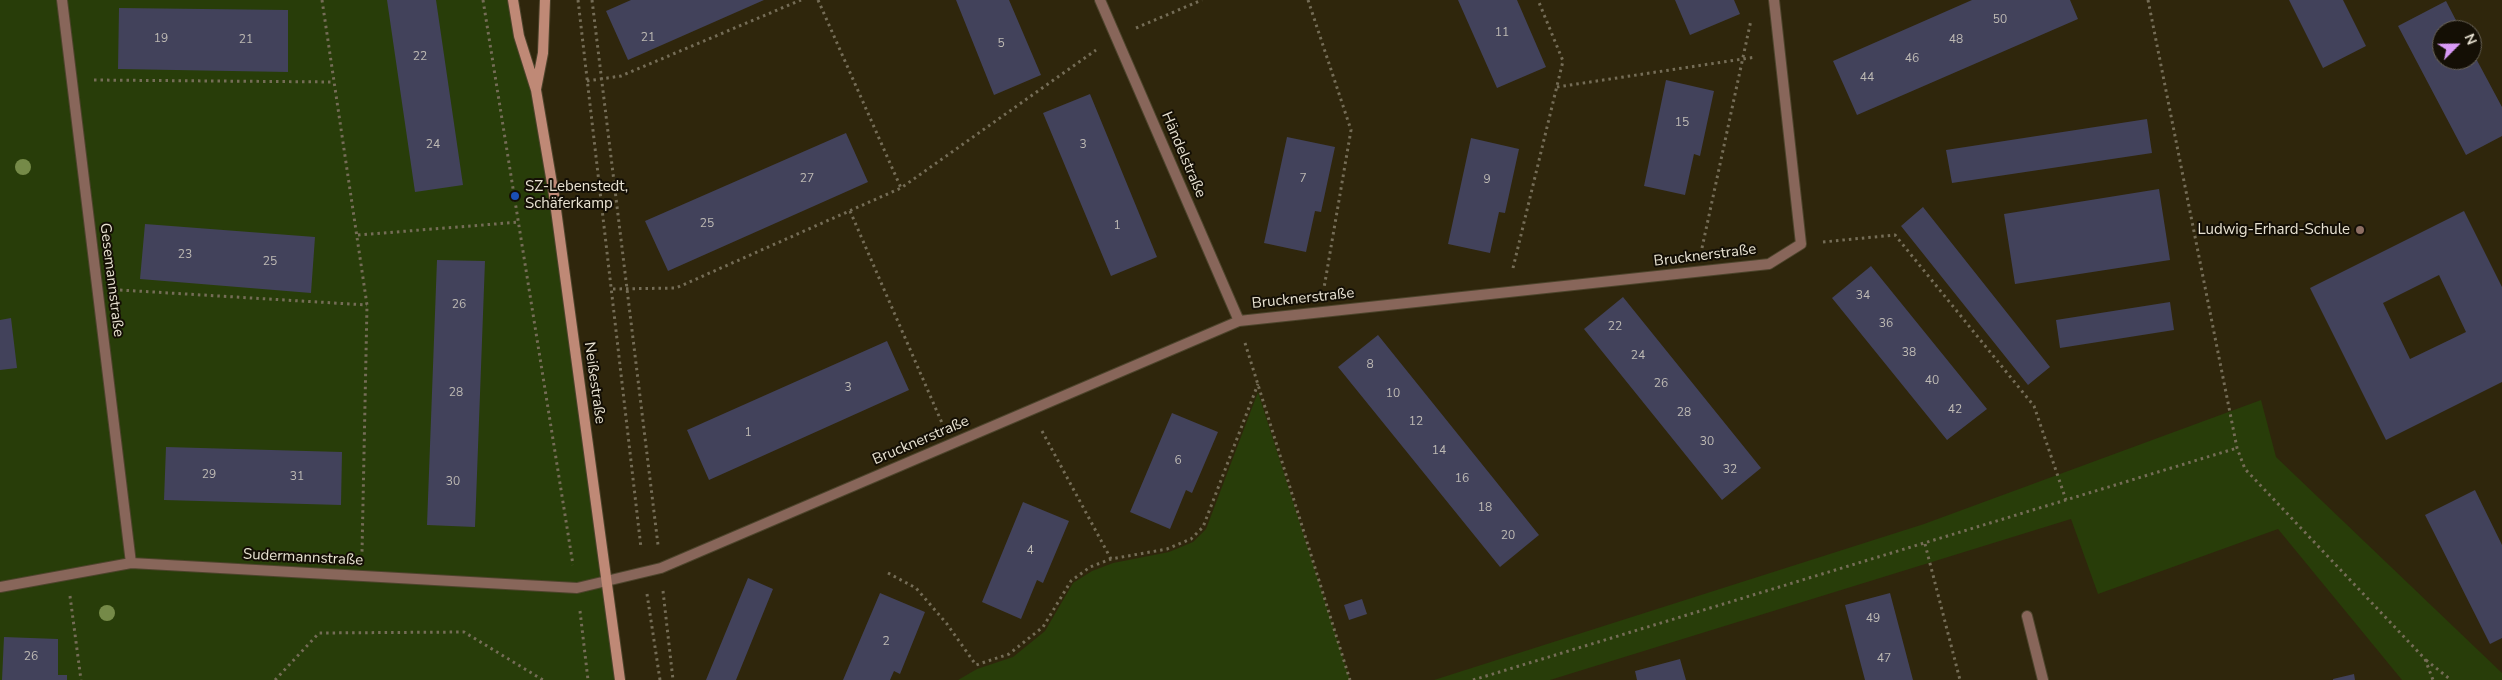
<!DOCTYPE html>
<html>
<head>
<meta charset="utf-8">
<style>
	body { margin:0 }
	#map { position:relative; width:2502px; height:680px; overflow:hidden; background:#2f260c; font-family:"Nunito Sans",sans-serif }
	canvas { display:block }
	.north { position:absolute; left:2432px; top:20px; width:50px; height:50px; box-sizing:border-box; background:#140f05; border:1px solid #696357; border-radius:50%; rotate:67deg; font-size:14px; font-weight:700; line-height:20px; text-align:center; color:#e8e2d2 }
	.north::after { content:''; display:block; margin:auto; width:18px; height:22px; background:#d99af7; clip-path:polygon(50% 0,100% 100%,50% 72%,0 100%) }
</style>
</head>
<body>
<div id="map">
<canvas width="2502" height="680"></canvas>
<div class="north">N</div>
</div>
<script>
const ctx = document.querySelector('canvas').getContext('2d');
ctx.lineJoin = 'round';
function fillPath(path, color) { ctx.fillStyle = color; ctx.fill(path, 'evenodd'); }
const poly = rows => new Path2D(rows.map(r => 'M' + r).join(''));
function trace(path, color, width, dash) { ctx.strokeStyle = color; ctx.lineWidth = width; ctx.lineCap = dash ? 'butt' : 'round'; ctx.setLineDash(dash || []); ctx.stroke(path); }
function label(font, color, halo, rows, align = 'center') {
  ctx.font = font + ' "Nunito Sans",sans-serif'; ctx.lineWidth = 4; ctx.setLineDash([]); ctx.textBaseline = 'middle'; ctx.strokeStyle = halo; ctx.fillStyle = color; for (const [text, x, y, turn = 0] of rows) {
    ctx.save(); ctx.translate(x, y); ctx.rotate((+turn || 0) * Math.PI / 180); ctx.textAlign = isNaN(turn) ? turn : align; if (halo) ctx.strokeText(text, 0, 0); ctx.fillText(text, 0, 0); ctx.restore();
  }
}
const green = poly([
	[0,0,513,0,536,90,620,680,0,680],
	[1258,392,1350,680,958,680,977,669,1013,657,1045,631,1073,583,1092,571,1113,563,1169,552,1193,542,1206,529],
	[2261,400,2276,457,2502,673,2502,680,2402,680,2278,529,2098,594,2071,519,1550,680,1434,680,1924,524]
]);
const building = poly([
	[387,0,436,0,463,185,415,192],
	[631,0,764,0,628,60,606,11],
	[956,0,1009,0,1041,75,994,95],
	[1458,0,1517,0,1546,67,1497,88],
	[1675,0,1734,0,1740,14,1690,35],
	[1972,0,2070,0,2078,19,1857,115,1833,61],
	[2289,0,2343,0,2366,46,2323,68],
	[2446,1,2461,30,2442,30,2442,60,2472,60,2472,51,2502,107,2502,136,2466,155,2398,26],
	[119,8,288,10,288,72,118,69],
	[1666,80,1714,91,1700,156,1694,154,1685,195,1644,186],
	[1090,94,1157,257,1111,276,1043,113],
	[2147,119,2152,153,1952,183,1946,150],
	[846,133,868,182,668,271,645,221],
	[1287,137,1335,147,1321,212,1315,211,1306,252,1264,243],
	[1471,138,1519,149,1505,213,1499,212,1490,253,1448,244],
	[2159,189,2170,260,2015,284,2004,214],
	[1923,207,2050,367,2028,385,1901,226],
	[2464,211,2502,287,2502,382,2386,440,2310,288],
	[2439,275,2466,332,2410,359,2383,303],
	[145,224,315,237,311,293,140,279],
	[437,260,485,261,475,527,427,525],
	[1871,266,1987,409,1947,440,1832,298],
	[1623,297,1761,468,1722,500,1584,329],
	[2170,302,2174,330,2060,348,2056,320],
	[11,318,17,368,0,370,0,320],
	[1378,335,1539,535,1500,567,1338,367],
	[887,341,909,390,709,480,687,430],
	[1172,413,1218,432,1192,493,1186,490,1170,529,1130,512],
	[166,447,342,452,341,505,164,500],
	[2475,490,2502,545,2502,638,2490,644,2425,515],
	[1023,502,1069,521,1043,583,1037,580,1021,619,982,602],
	[748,578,773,589,736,680,706,680],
	[880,593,925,612,900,674,894,671,890,680,843,680],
	[1890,593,1913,680,1865,680,1845,605],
	[1362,599,1367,614,1349,620,1344,605],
	[4,637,58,639,58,675,67,675,67,680,2,680],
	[1680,659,1686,680,1637,680,1635,671],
	[2354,674,2355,680,2333,680,2333,679]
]);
const path = poly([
	[322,0,367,305,362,553],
	[483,0,573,565],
	[578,0,641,548],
	[592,0,658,545],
	[818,0,901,188],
	[1308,0,1351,130,1324,288],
	[2148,0,2237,448,2245,469,2425,659,2433,680],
	[1136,28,1202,0],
	[94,80,334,82],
	[587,81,621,76,801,0],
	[1557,87,1756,57],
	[850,211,942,423],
	[358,235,520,222],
	[1823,242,1895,235,2034,406,2066,500],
	[1702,248,1751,20],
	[1513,268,1563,61,1538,0],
	[613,289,676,288,901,188,1096,50],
	[120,290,367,305],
	[1245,343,1350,680],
	[1042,431,1111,559],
	[1925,544,1960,680],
	[888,573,916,588,947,624,976,665,1009,654,1043,627,1071,581,1090,567,1111,559,1167,549,1191,539,1203,527,1258,384],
	[663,591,673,680],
	[647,594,660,680],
	[70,596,81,680],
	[580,611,588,680],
	[2426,660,2451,680],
	[275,680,319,633,464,632,543,680],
	[1473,680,2237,448]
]);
const lane = poly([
	[2027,616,2043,680]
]);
const street = poly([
	[62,0,131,563],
	[1100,0,1239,321],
	[0,587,131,563,577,588,661,568,1239,321,1769,264,1801,244,1774,0]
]);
const secondary = poly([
	[513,0,519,36,536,90,554,195,620,680],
	[536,89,543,53,545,0]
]);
const trees = [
	[23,167],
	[107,613]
];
const markers = [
	[515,196,5,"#1a4fb4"],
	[2360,230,5,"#8d6e63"]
];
const numberNames = [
	["50",2000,20],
	["11",1502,33],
	["21",648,38],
	["19",161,39],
	["21",246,40],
	["48",1956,40],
	["5",1001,44],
	["22",420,57],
	["46",1912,59],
	["44",1867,78],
	["15",1682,123],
	["24",433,145],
	["3",1083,145],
	["27",807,179],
	["7",1303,179],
	["9",1487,180],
	["25",707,224],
	["1",1117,226],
	["23",185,255],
	["25",270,262],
	["34",1863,296],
	["26",459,305],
	["36",1886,324],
	["22",1615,327],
	["38",1909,353],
	["24",1638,356],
	["8",1370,365],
	["40",1932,381],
	["26",1661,384],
	["3",848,388],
	["28",456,393],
	["10",1393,394],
	["42",1955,410],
	["28",1684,413],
	["12",1416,422],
	["1",748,433],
	["30",1707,442],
	["14",1439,451],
	["6",1178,461],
	["32",1730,470],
	["29",209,475],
	["31",297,477],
	["16",1462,479],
	["30",453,482],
	["18",1485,508],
	["20",1508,536],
	["4",1030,551],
	["49",1873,619],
	["2",886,642],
	["26",31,657],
	["47",1884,659]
];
const streetNames = [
	["Händelstraße",1183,155,67],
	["Brucknerstraße",1705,256,-7],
	["Gesemannstraße",111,280,83],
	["Brucknerstraße",1303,299,-6],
	["Neißestraße",594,383,82],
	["Brucknerstraße",921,441,-23],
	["Sudermannstraße",303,558,3]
];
const poiNames = [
	["SZ-Lebenstedt,",525,187],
	["Schäferkamp",525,204],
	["Ludwig-Erhard-Schule",2350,230,"right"]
];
fillPath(green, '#283d09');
fillPath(building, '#42425b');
trace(lane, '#4d442c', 12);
trace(street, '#4d442c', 12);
trace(secondary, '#4d442c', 12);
trace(path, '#756d57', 3, [2.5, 4]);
trace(lane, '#88665a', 10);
trace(street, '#88665a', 10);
trace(secondary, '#bf8976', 10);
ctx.fillStyle = '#758a48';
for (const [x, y] of trees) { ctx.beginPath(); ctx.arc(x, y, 8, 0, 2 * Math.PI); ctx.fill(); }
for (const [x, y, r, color] of markers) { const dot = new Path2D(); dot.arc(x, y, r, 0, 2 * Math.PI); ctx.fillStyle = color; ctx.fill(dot); trace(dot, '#140f05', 2); }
label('12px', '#bebab4', null, numberNames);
label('15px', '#e8e2d2', '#140f05', streetNames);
label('15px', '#e8e2d2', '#140f05', poiNames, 'left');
</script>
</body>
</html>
